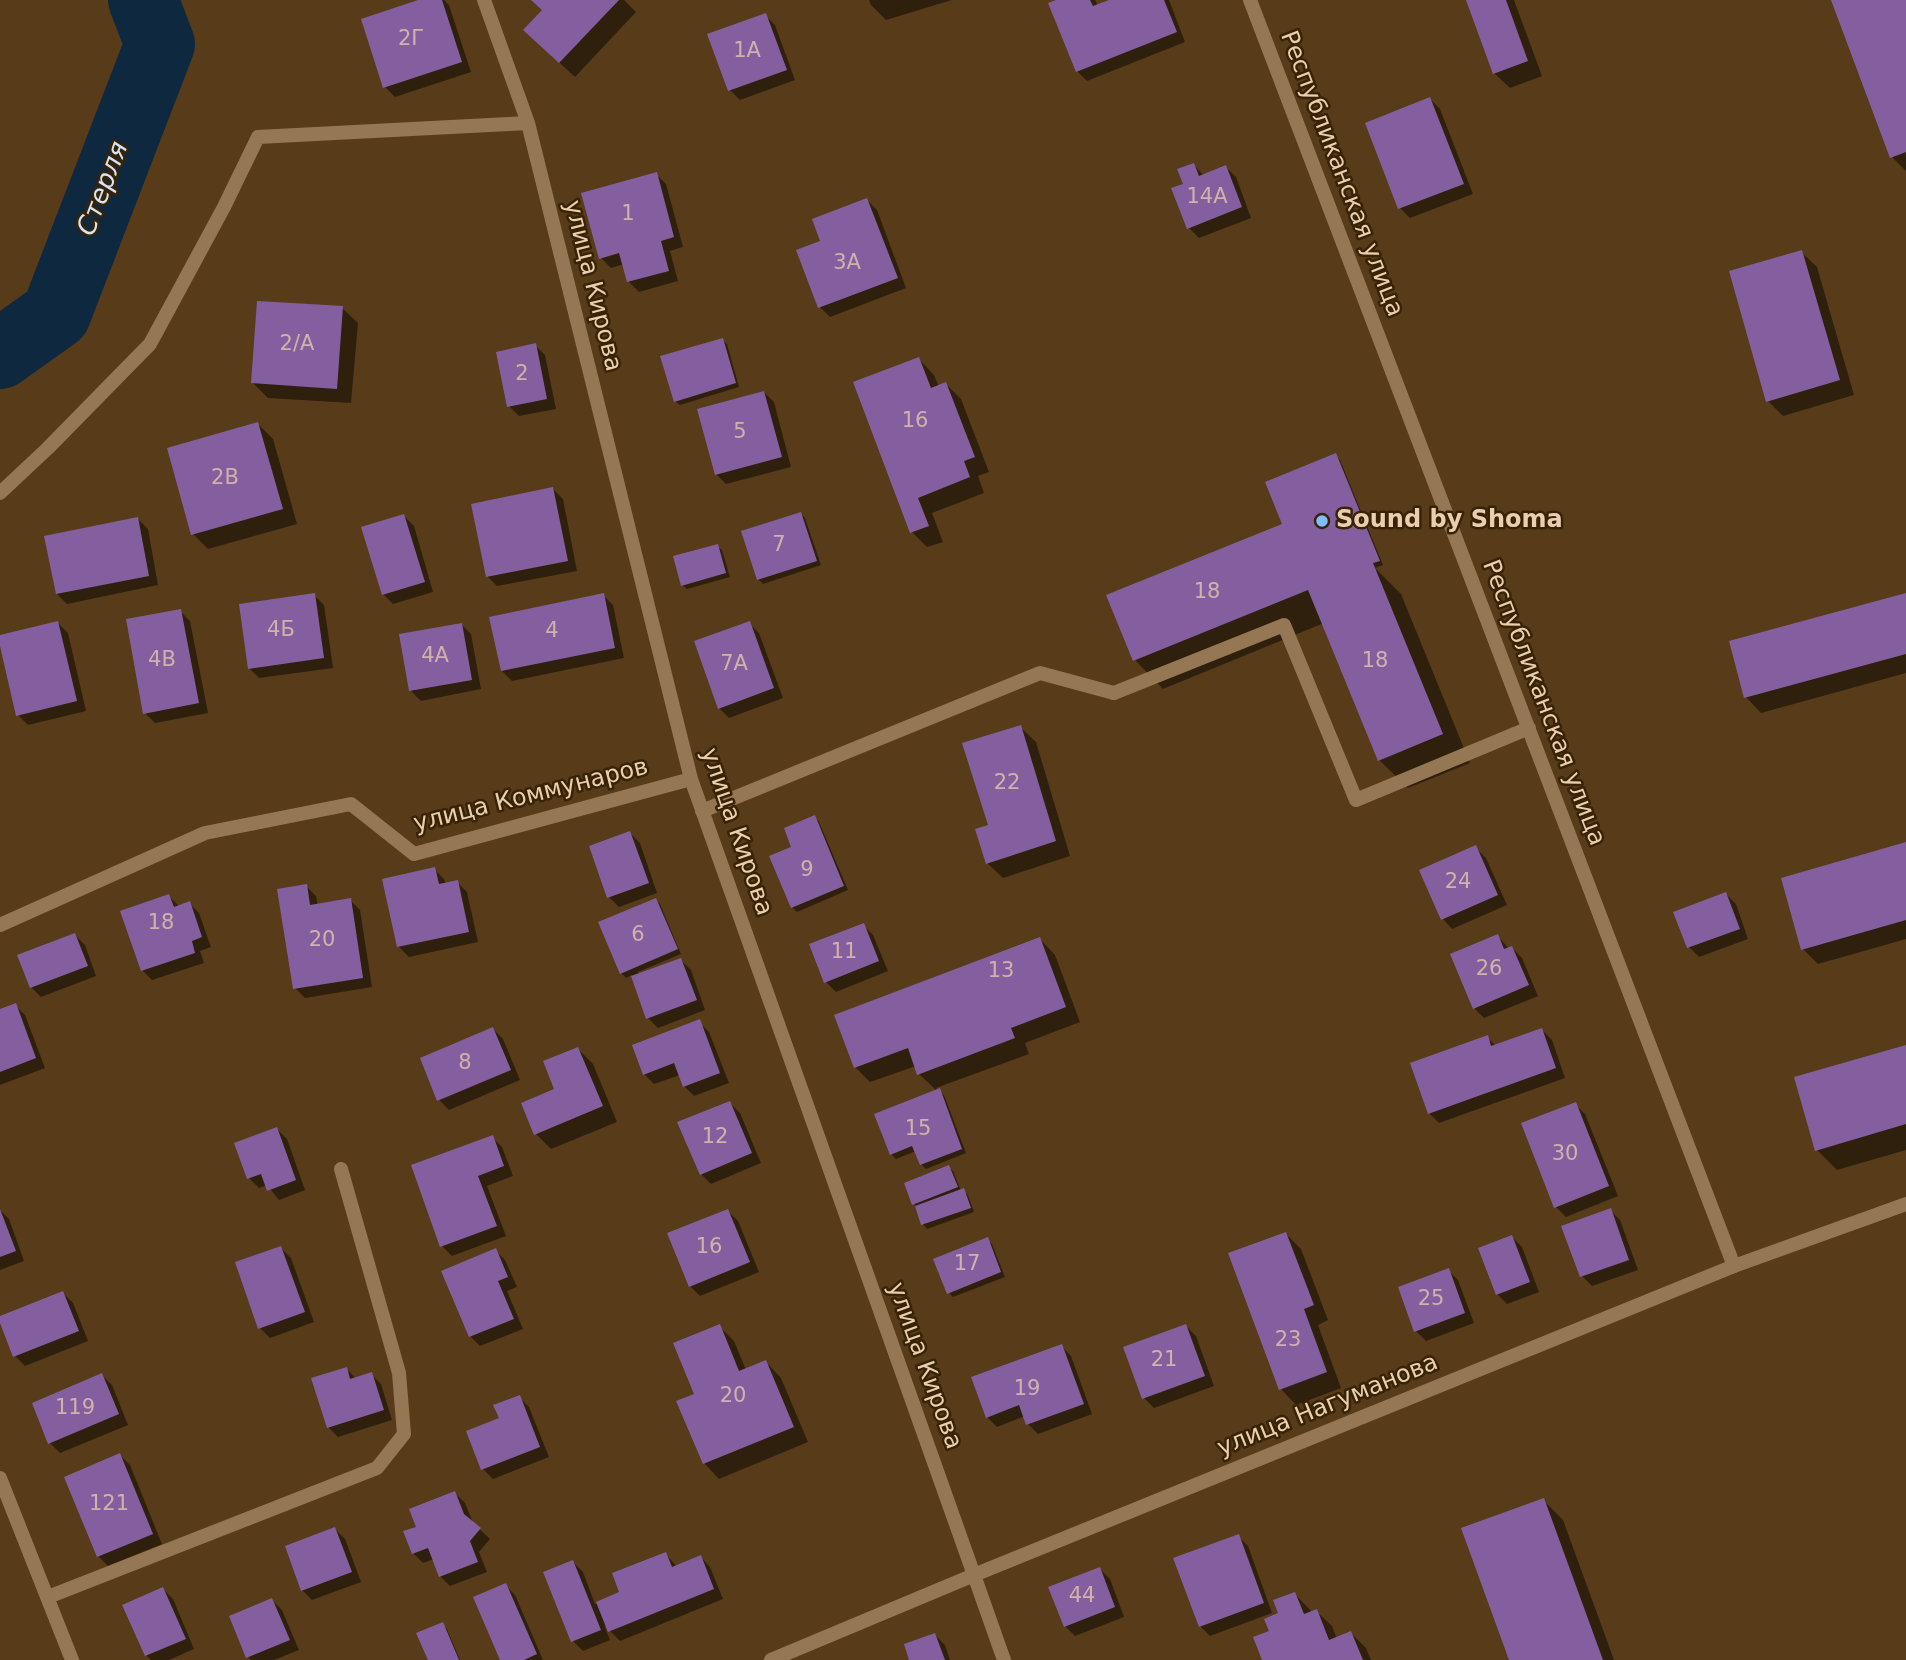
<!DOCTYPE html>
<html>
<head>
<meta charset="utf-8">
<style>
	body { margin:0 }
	canvas { display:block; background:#583b18 }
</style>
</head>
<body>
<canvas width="1906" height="1660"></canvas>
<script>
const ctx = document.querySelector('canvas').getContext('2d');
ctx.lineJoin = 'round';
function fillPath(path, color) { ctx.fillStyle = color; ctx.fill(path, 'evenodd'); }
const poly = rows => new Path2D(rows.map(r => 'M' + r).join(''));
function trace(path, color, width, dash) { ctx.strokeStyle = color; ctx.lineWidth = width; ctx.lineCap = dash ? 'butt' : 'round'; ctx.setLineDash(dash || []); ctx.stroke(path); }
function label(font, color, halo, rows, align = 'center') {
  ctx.font = font + ' "DejaVu Sans",sans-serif'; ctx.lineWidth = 5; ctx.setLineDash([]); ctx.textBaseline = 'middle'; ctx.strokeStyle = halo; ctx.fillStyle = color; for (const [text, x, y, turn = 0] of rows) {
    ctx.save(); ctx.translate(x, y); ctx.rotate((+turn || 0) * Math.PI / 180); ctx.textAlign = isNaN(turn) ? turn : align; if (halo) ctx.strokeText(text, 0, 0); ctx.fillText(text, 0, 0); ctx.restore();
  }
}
const shadow = poly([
	[424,0,444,0,449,5,471,72,395,97,385,87],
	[532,0,624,0,636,12,575,77,540,45,544,11],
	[869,0,952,0,886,20,871,5],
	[1060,0,1095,0,1098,6,1114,0,1169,0,1185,42,1087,81,1077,71],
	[1468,0,1514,0,1542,76,1510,88,1494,73],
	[1906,0,1906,171,1892,157],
	[765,15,775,25,795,80,740,100,730,90,710,35],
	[1430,99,1440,109,1473,194,1410,218,1400,208],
	[1194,165,1204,176,1226,167,1236,177,1251,218,1199,238,1189,228,1185,185],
	[656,174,666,184,683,247,670,251,678,281,639,292,629,282,624,264,611,268,601,258],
	[867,200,877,210,906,288,830,317,820,307],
	[1801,252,1817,267,1854,395,1783,416,1768,401],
	[342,308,358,323,351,403,268,398,253,383],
	[722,340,727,344,739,387,680,405,675,401],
	[535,345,545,355,556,409,519,416,509,406],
	[919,359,934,375,939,387,946,384,961,399,989,472,978,476,984,493,932,513,943,542,927,547,912,532],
	[764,392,774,402,791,467,726,484,716,474],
	[258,424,273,439,297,524,208,549,193,534],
	[1336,455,1340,460,1383,565,1375,568,1401,594,1470,763,1408,788,1379,760,1324,623,1163,689,1135,660,1109,596,1288,533],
	[553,489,563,499,577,571,497,586,487,576],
	[801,514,805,518,821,565,763,584,758,579],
	[404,516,414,526,433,592,393,604,383,594],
	[138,519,148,529,158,585,67,604,57,594],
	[717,546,722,550,730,577,687,589,682,585],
	[314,595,324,605,333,668,259,678,249,668],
	[603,595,613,605,624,658,512,681,502,671],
	[1906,595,1906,673,1761,713,1746,697],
	[180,611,190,621,208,713,155,723,145,713],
	[58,623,68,633,86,711,28,725,18,715,0,636],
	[749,623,759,633,783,698,729,718,719,708],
	[461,624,471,634,481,689,421,701,411,691],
	[1020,727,1036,742,1070,856,1003,878,987,863,990,826],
	[815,817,819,822,848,890,797,912,792,907,794,848],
	[630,833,640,843,657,893,619,907,609,897],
	[1906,844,1906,939,1818,964,1803,949],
	[1476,848,1486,858,1507,905,1452,929,1443,919],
	[434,869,444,879,446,884,457,882,467,892,478,942,409,957,399,947],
	[306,886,316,896,318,906,350,900,360,910,372,987,305,998,295,988],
	[1726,894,1736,904,1748,939,1699,957,1689,947],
	[169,896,180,907,189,903,199,913,211,947,200,951,204,963,152,980,142,970],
	[656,900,660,904,681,954,638,972,639,975,681,960,691,970,705,1010,658,1028,648,1018,632,975,626,978,621,973],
	[863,925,873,935,888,971,836,992,826,982],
	[75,935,85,945,96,976,41,997,31,987],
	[1498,936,1509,949,1512,948,1522,958,1538,996,1484,1018,1474,1008],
	[1040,939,1055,955,1080,1022,1025,1043,1029,1054,936,1088,944,1095,966,1153,926,1169,921,1164,916,1151,896,1159,891,1154,937,1091,919,1074,916,1066,870,1082,855,1067],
	[15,1005,25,1015,45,1068,0,1085,0,1011],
	[699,1022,709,1032,729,1083,694,1096,684,1086,680,1075,654,1084,644,1074],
	[493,1029,503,1039,520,1080,449,1110,439,1100],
	[1542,1030,1552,1040,1565,1078,1439,1123,1429,1113,1487,1037,1496,1046],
	[1906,1046,1906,1150,1837,1170,1817,1150],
	[578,1049,593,1064,617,1122,551,1149,536,1134],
	[730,1103,740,1113,761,1163,711,1184,701,1174],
	[1575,1104,1585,1114,1618,1196,1566,1217,1556,1207],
	[277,1129,287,1139,305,1190,279,1200,267,1185,259,1188,249,1178],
	[492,1137,502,1147,513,1176,487,1186,506,1236,452,1256,442,1246],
	[948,1167,953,1171,961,1191,963,1190,968,1195,974,1212,927,1229,923,1224,906,1184],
	[0,1210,9,1219,24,1261,0,1270],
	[1610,1210,1620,1220,1638,1270,1592,1286,1582,1276],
	[728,1211,738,1221,759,1272,700,1296,690,1286],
	[1286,1234,1301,1249,1328,1320,1318,1325,1341,1388,1296,1405,1281,1389],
	[1512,1237,1522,1247,1539,1292,1507,1304,1497,1294],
	[987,1240,992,1244,1005,1277,953,1297,949,1293],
	[281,1248,291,1258,314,1322,270,1338,260,1328],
	[495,1250,505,1260,517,1287,507,1291,523,1329,480,1346,470,1336,443,1272],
	[1448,1270,1458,1280,1474,1323,1426,1341,1416,1331],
	[63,1293,73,1303,88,1341,25,1366,15,1356,0,1318],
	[719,1326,734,1341,746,1370,766,1362,781,1378,808,1442,719,1479,704,1463,696,1395],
	[1186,1326,1196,1336,1214,1386,1154,1408,1144,1398],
	[1061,1346,1071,1356,1092,1414,1038,1434,1028,1424,1025,1416,997,1427,987,1417],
	[347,1369,356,1379,371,1374,381,1384,392,1420,338,1437,328,1427],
	[102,1375,112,1385,128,1425,60,1453,50,1443],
	[519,1397,529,1407,549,1457,493,1479,483,1469,468,1432,501,1419],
	[120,1455,130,1465,162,1544,108,1566,98,1556],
	[455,1493,465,1503,473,1523,490,1539,479,1552,487,1572,450,1586,440,1576,434,1559,423,1563,413,1553,418,1528],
	[1543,1500,1563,1520,1614,1660,1511,1660],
	[335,1529,345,1539,361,1582,312,1600,302,1590],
	[1238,1536,1248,1546,1272,1613,1210,1636,1200,1626],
	[666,1554,677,1567,701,1557,710,1567,723,1599,620,1641,604,1625,610,1640,583,1651,573,1641,573,1562,583,1572,595,1604,622,1593],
	[1100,1569,1110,1579,1124,1617,1075,1636,1065,1626],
	[505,1585,515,1595,543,1660,502,1660],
	[163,1589,173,1599,194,1649,169,1660,151,1660,146,1655],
	[1295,1594,1312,1612,1316,1611,1332,1626,1337,1639,1351,1633,1366,1648,1371,1660,1264,1660,1271,1632],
	[272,1600,282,1610,299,1650,274,1660,251,1660,248,1657],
	[442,1624,447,1629,460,1660,430,1660],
	[935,1635,945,1645,950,1660,911,1660]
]);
const river = poly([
	[0,354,56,314,160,44,143,0]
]);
const building = poly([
	[418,0,442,0,462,62,383,88,361,19],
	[531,0,619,0,559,63,523,30,542,10],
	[1056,0,1090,0,1093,6,1109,0,1164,0,1177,32,1076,72,1048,3],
	[1466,0,1506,0,1528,61,1493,74],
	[1831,0,1906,0,1906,152,1890,158],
	[766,13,787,70,728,91,707,34],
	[1430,97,1464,184,1398,209,1365,123],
	[1194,163,1199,176,1226,165,1242,207,1187,229,1171,188,1183,184,1177,169],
	[657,172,674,237,661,241,669,271,627,282,619,253,599,259,581,193],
	[867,198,898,278,818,308,796,250,820,241,812,219],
	[1802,250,1840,380,1766,402,1729,271],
	[257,301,343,306,337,389,251,383],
	[723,338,736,383,674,402,660,356],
	[536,343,547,399,507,407,496,352],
	[919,357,931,388,946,382,975,457,964,461,970,477,918,498,929,526,910,533,853,382],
	[764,391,782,457,715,475,697,409],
	[258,422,283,509,191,535,167,448],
	[1336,453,1380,561,1373,563,1443,734,1378,761,1308,590,1133,661,1106,595,1282,524,1265,482],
	[553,487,568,561,486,577,471,504],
	[801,512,817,561,757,580,741,531],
	[404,514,425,582,382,595,361,527],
	[138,517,149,576,56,594,44,536],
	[718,544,726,573,681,586,673,556],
	[315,593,324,658,248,669,239,604],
	[604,593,615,648,501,671,489,617],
	[1906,593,1906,654,1744,698,1729,641],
	[181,609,199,703,143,714,126,619],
	[58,621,77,701,16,716,0,646,0,635],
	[750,621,774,688,718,709,694,641],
	[462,623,472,680,409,691,399,634],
	[1021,725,1056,841,986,864,975,829,988,825,962,743],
	[815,815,844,886,791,908,769,856,791,847,784,828],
	[630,831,649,883,607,898,589,846],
	[1906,842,1906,920,1801,950,1781,878],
	[1476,845,1498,895,1441,920,1419,870],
	[435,867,439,884,458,880,469,932,397,947,382,879],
	[307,884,310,905,351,898,363,978,293,989,277,889],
	[1726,892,1740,929,1687,948,1673,912],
	[169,894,174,907,190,901,202,937,192,941,195,953,141,971,120,911],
	[656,898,678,949,620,974,598,922],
	[864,923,879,961,824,983,809,944],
	[75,933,88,966,30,988,17,955],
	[1498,934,1504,949,1512,946,1529,985,1473,1009,1450,954],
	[1040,937,1066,1007,1011,1028,1015,1038,917,1075,908,1048,854,1068,834,1015],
	[681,958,697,1000,646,1019,631,976],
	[16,1003,36,1058,0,1072,0,1009],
	[700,1019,720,1073,683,1087,674,1063,643,1075,632,1045],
	[493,1027,511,1070,437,1101,420,1058],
	[1542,1028,1556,1068,1428,1114,1410,1063,1488,1035,1491,1046],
	[1906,1045,1906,1124,1815,1151,1794,1077],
	[578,1047,603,1106,534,1135,521,1103,554,1089,543,1061],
	[940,1088,962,1149,920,1165,912,1146,890,1155,874,1114],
	[730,1101,752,1153,700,1175,677,1122],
	[1576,1102,1609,1186,1554,1208,1521,1123],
	[277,1127,296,1180,267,1191,261,1174,247,1179,234,1143],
	[493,1135,504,1166,478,1176,497,1226,440,1247,411,1165],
	[949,1165,958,1187,912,1205,904,1183],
	[964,1188,971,1208,921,1225,915,1206],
	[1611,1208,1629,1260,1580,1277,1561,1226],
	[0,1209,16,1251,0,1257],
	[728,1209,750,1262,689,1287,667,1233],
	[1286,1232,1314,1305,1304,1309,1327,1372,1279,1390,1228,1253],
	[1512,1235,1530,1282,1496,1295,1478,1248],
	[988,1237,1001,1272,947,1294,933,1259],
	[281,1246,305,1312,258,1329,235,1262],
	[496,1248,508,1277,498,1281,514,1319,469,1337,441,1271],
	[1449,1268,1465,1313,1414,1332,1398,1287],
	[63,1291,79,1331,13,1357,0,1323,0,1316],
	[720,1324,739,1371,766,1360,794,1427,703,1464,676,1401,694,1394,673,1343],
	[1186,1324,1205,1376,1142,1399,1123,1347],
	[1062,1344,1084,1404,1026,1425,1019,1405,986,1418,971,1377],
	[347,1367,350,1379,372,1372,384,1410,327,1428,311,1378],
	[102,1373,119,1414,48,1444,32,1403],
	[520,1395,540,1447,481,1470,466,1431,499,1418,493,1405],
	[120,1453,153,1534,97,1557,64,1477],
	[455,1491,464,1514,481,1528,470,1541,478,1562,439,1577,428,1548,412,1554,403,1531,416,1527,409,1509],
	[1544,1498,1603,1660,1509,1660,1461,1528],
	[335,1527,352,1572,301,1591,285,1546],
	[1239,1534,1264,1603,1199,1627,1173,1558],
	[666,1552,672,1567,701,1555,714,1589,608,1632,596,1602,619,1592,612,1573],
	[573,1560,601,1630,571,1642,543,1572],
	[1100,1567,1115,1607,1064,1627,1048,1587],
	[506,1583,537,1654,524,1660,500,1660,473,1597],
	[163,1587,186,1639,145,1656,122,1605],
	[1295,1592,1304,1614,1317,1609,1329,1640,1351,1631,1363,1660,1262,1660,1253,1637,1269,1631,1264,1619,1278,1613,1273,1600],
	[272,1598,290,1640,246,1658,229,1616],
	[443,1622,459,1660,428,1660,416,1633],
	[935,1633,945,1660,909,1660,904,1644]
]);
const service = poly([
	[1114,693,1284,625,1356,800,1529,728]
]);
const minor = poly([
	[484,0,528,123,691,779,974,1575],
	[1250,0,1734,1266],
	[0,493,48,448,150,344,224,207,258,137,528,123],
	[702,811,1040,673,1114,693],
	[0,925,205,833,351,804,414,854,691,779],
	[0,1478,72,1660],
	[48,1597,377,1468,404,1434,399,1373,341,1169]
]);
const tertiary = poly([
	[974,1575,1004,1660],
	[771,1660,974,1575,1734,1266,1906,1204]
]);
const markers = [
	[1322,521,7,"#80bdfa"]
];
const numberNames = [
	["2Г",411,40],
	["1А",747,52],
	["14А",1207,198],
	["1",628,215],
	["3А",847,264],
	["2/А",297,345],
	["2",522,375],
	["16",915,422],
	["5",740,433],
	["2В",225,479],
	["7",779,546],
	["18",1207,593],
	["4Б",281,631],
	["4",552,632],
	["4А",435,657],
	["4В",162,661],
	["18",1375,662],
	["7А",734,665],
	["22",1007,784],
	["9",807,871],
	["24",1458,883],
	["18",161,924],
	["6",638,936],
	["20",322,941],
	["11",844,953],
	["26",1489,970],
	["13",1001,972],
	["8",465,1064],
	["15",918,1130],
	["12",715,1138],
	["30",1565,1155],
	["16",709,1248],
	["17",967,1265],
	["25",1431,1300],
	["23",1288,1341],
	["21",1164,1361],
	["19",1027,1390],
	["20",733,1397],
	["119",75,1409],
	["121",109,1505],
	["44",1082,1597]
];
const streetNames = [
	["Республиканская улица",1341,174,69],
	["улица Кирова",592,286,76],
	["Республиканская улица",1543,703,69],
	["улица Коммунаров",531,796,-14],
	["улица Кирова",736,832,71],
	["улица Кирова",924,1366,70],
	["улица Нагуманова",1328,1406,-22]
];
const poiNames = [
	["Sound by Shoma",1336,521]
];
const waterNames = [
	["Стерля",104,189,-69]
];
fillPath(shadow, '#0007');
trace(river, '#0e2840', 70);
fillPath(building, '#845fa0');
trace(service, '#967754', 14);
trace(minor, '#967754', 14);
trace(tertiary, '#967754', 14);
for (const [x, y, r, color] of markers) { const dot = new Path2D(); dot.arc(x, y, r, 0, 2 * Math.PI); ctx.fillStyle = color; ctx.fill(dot); trace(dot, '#392306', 2.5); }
label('21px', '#d1b2ab', null, numberNames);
label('24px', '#ebceaf', '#392306', streetNames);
label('bold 24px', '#ebceaf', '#392306', poiNames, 'left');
label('italic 26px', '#d2e5f9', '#392306', waterNames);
</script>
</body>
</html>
